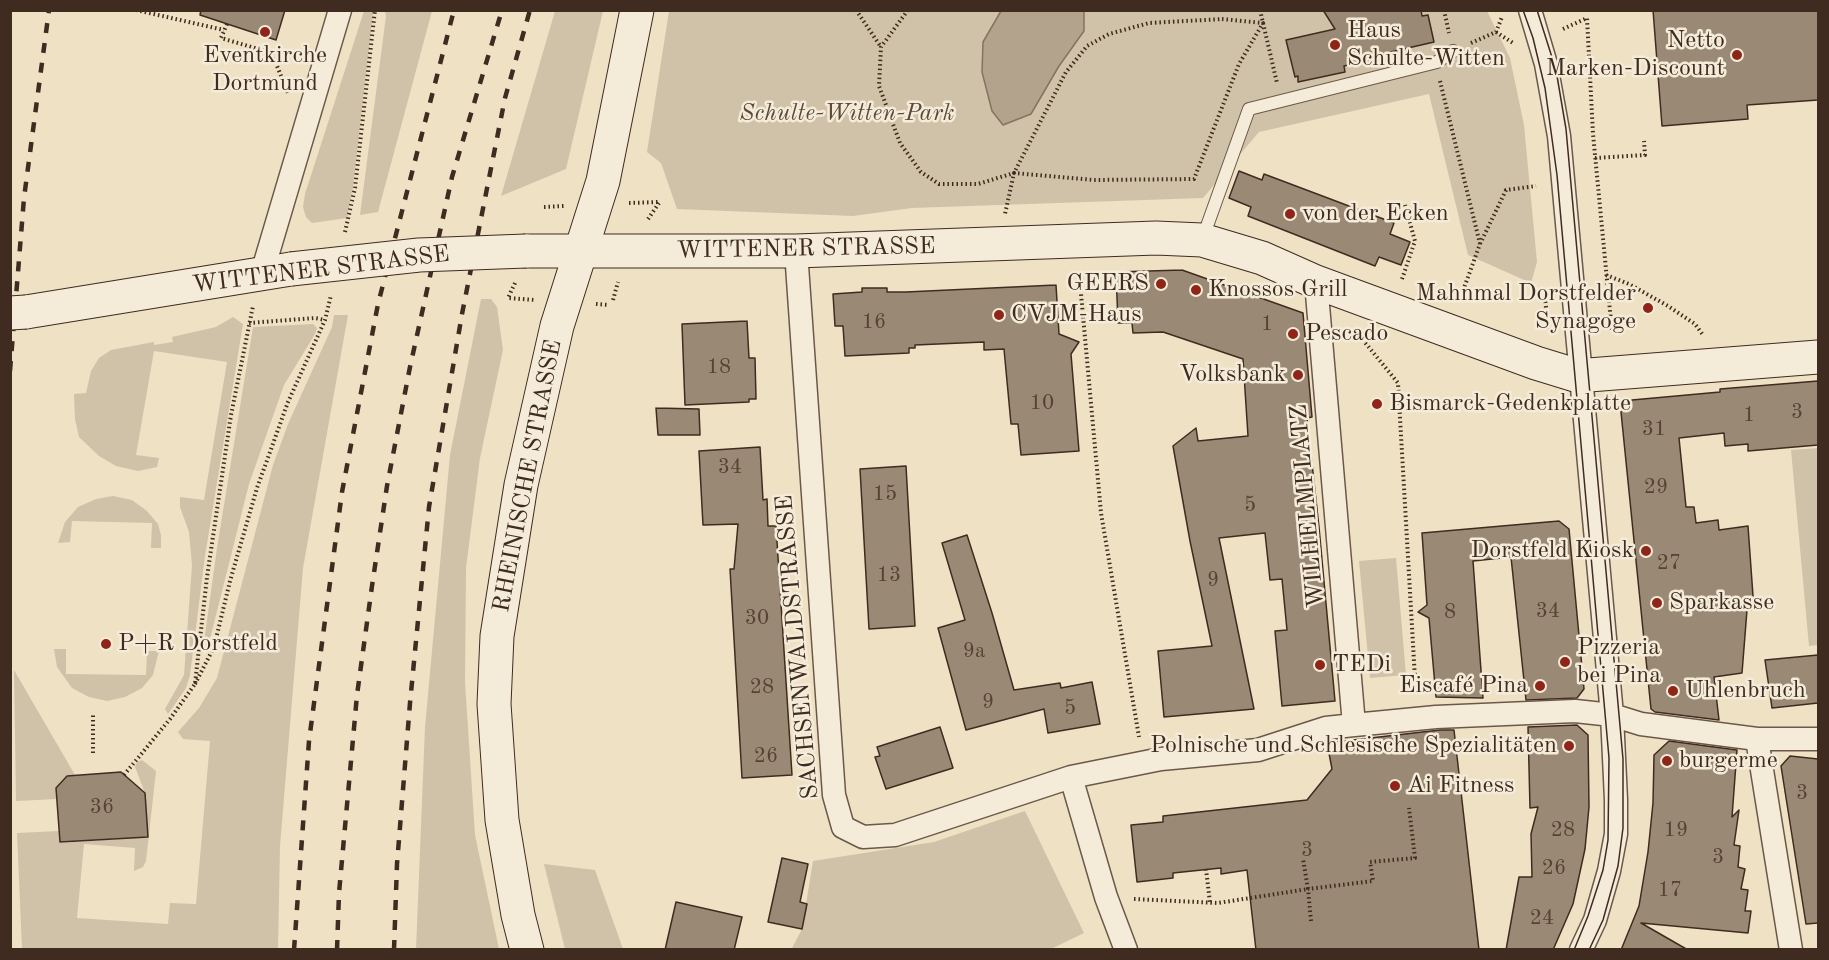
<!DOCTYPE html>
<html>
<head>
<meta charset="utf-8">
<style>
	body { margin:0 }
	#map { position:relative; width:1829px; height:960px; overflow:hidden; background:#eee1c4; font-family:"Old Standard TT",serif }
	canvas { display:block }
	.frame { position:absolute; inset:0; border:12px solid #402b20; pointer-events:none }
</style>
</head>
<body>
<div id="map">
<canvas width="1829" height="960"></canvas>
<div class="frame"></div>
</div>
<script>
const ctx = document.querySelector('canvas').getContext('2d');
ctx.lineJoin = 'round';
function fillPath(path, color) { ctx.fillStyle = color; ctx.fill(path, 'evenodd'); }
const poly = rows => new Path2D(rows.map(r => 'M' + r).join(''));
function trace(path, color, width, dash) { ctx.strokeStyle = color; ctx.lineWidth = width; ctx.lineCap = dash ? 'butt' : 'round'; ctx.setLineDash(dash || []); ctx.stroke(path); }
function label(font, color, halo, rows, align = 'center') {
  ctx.font = font + ' "Old Standard TT",serif'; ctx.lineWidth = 5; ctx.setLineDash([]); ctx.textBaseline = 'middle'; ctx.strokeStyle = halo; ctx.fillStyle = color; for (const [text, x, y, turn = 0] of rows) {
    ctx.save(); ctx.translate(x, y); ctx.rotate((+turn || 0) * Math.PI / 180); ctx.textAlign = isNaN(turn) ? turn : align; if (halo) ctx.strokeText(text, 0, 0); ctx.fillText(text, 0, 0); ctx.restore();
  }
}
const green = poly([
	[364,11,372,11,373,13,353,187,347,218,312,223,306,217,303,207,305,194],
	[385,11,432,11,378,212,360,215,386,16],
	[555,11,603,11,566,169,501,196],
	[669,11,1487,11,1510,58,1524,125,1537,262,1531,283,1468,255,1429,94,1259,132,1203,198,912,208,853,216,677,209,661,163,647,152],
	[481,299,491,299,497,307,503,350,480,458,466,568,465,682,475,835,499,949,416,949,425,727,450,455],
	[334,315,348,315,303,568,280,846,278,949,22,949,17,833,59,831,60,843,148,837,145,793,135,767,137,762,142,760,156,771,146,861,143,867,134,871,135,848,84,844,77,918,168,924,170,903,196,904,210,741,183,739,178,732,199,708,217,678,273,465,288,424,332,327],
	[233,317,243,324,205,556,190,675,186,688,168,714,165,709,184,675,192,565,189,532,180,507,180,497,204,500,227,362,154,351,136,455,159,458,157,467,138,471,116,466,99,456,79,437,75,419,74,394,86,393,91,371,99,358,111,350,154,342,154,345,173,342,172,337,216,327],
	[313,324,317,328,315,334,284,385,249,484,207,651,205,651,203,649,217,548,253,327],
	[1818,448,1818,645,1809,646,1791,450],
	[113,496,132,500,147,511,158,524,161,535,161,548,151,548,152,523,72,521,70,542,58,543,65,522,78,507,96,499],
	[1396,558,1406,675,1370,678,1359,561],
	[54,649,66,649,66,674,146,675,147,651,159,651,153,675,142,688,125,697,107,701,89,697,72,688,57,667],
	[14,670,75,775,67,775,56,787,57,799,16,801],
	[1025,811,1084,933,1051,949,791,950,802,929,813,861,934,842],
	[544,864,595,870,623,949,565,949]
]);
const water = poly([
	[1001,11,1084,11,1084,31,1059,66,1031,114,1003,125,992,111,982,72,983,42,1001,11]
]);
const building = poly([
	[201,10,285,10,276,40,200,15,201,10],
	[1323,10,1421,10,1422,16,1428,15,1434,42,1369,57,1370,60,1344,66,1345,72,1298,82,1298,76,1295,77,1286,40,1335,29,1323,10],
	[1653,10,1818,10,1818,100,1747,105,1748,119,1662,126,1653,10],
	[1239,171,1262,180,1264,174,1394,223,1390,234,1410,242,1401,265,1379,257,1375,266,1248,216,1251,207,1229,198,1239,171],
	[1182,270,1303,313,1312,417,1307,418,1319,527,1335,701,1282,706,1275,631,1287,630,1282,579,1270,580,1265,533,1219,538,1254,709,1164,717,1158,651,1212,646,1190,541,1173,446,1196,428,1198,441,1248,436,1243,359,1163,332,1133,333,1132,323,1118,323,1116,272,1182,270],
	[1056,285,1059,334,1079,342,1071,354,1079,451,1021,455,1018,424,1011,424,1004,349,984,350,984,342,915,345,915,348,909,348,909,353,845,356,843,326,835,326,833,294,862,292,862,288,887,288,887,292,906,292,1056,285],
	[747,321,749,358,755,358,756,399,749,399,749,402,685,405,682,324,747,321],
	[1818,381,1818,445,1748,451,1748,444,1725,446,1724,433,1679,438,1686,507,1694,507,1696,523,1718,520,1719,530,1748,526,1754,610,1747,610,1742,673,1714,677,1719,720,1655,712,1651,709,1621,412,1632,400,1720,392,1720,389,1818,381],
	[656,408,699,409,700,435,658,435,656,408],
	[760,447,763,500,767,499,768,526,776,526,792,775,742,778,730,569,734,569,738,524,703,525,699,451,760,447],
	[906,466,915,626,869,629,860,469,906,466],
	[1559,521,1569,529,1584,689,1577,698,1526,700,1511,557,1473,561,1483,698,1436,697,1429,618,1418,612,1427,605,1422,533,1559,521],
	[967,535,992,613,1014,690,1060,683,1061,688,1092,682,1100,724,1048,733,1044,709,966,730,938,628,965,620,942,543,967,535],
	[1818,655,1818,703,1772,708,1765,660,1818,655],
	[1577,725,1588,735,1589,807,1585,849,1573,904,1553,950,1506,950,1519,877,1532,877,1531,834,1538,807,1530,808,1528,727,1577,725],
	[940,727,953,768,886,789,875,757,880,756,877,747,940,727],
	[1440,730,1454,730,1479,950,1256,950,1247,870,1221,874,1221,868,1173,873,1173,878,1137,882,1131,825,1163,822,1163,816,1307,800,1332,769,1327,743,1440,730],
	[1669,741,1737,750,1732,817,1739,810,1734,845,1740,846,1738,867,1745,869,1741,889,1748,890,1745,911,1751,911,1748,933,1641,923,1688,950,1621,950,1639,906,1648,852,1653,803,1654,755,1669,741],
	[1790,756,1818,759,1818,923,1806,924,1781,766,1790,756],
	[121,772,145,793,148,837,60,842,56,788,67,776,121,772],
	[782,858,808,864,800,902,807,904,802,929,768,922,782,858],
	[676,902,742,917,734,950,665,950,676,902]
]);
const path = poly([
	[136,10,224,30],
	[856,10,881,47],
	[908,10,881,47,879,86,900,143,921,172,939,184,978,184,1014,173,1005,214],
	[1260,10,1277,83],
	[1444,10,1449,33],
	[1222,19,1263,23,1239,64,1194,179,1094,180,1014,173,1066,72,1087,46,1109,34,1149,23,1222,19],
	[227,24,221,38,265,51,275,61,288,93],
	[1563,29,1587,18,1593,134,1612,332],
	[1496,32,1513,43],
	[1471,43,1496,32,1502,17],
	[1440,81,1480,244,1460,299],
	[1595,158,1645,155,1644,141],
	[629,203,659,202],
	[544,207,564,206],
	[648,219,659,203],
	[345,232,355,188,375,10],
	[1480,244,1506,190,1536,186],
	[1079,272,1101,513,1139,737],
	[1606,275,1629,284,1668,306,1695,324,1703,335],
	[1402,279,1415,241,1405,205],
	[515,283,508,298,535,300],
	[1545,297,1548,329],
	[613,300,618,282],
	[596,304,609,305],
	[249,323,315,318,325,320],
	[1354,329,1398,383,1415,679,1423,693],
	[195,684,214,647,230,581,257,488,288,402,325,320,331,295],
	[93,753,93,714],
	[124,775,170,719,195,684,207,577,231,415,253,306],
	[1206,869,1210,903],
	[1134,899,1218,903,1308,889,1303,859],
	[1311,921,1308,889,1373,881,1370,862,1415,858,1409,808]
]);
const lane = poly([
	[1202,240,1249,109,1437,62,1453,51]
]);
const street = poly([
	[1530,10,1546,64,1559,136,1612,715,1616,800,1616,834,1609,871,1595,920,1581,950],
	[796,251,834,795,843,827,863,837,895,835,1071,777,1161,759,1258,750,1326,728,1354,725,1436,717,1575,711,1612,715,1641,724,1757,739,1818,739],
	[262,273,340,10],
	[1316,282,1354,725],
	[1757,739,1791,950],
	[1071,777,1106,897,1126,950]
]);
const secondary = poly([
	[526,251,796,251,1156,238,1202,240,1262,258,1316,282,1536,363,1575,375,1589,375,1818,357],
	[26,312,291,269],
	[527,950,518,915,502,820,494,704,497,636,521,485,557,326,603,181,637,10]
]);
const tram = poly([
	[1523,10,1533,38,1545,88,1557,175,1609,758,1608,840,1603,870,1588,916,1574,950],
	[1537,10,1556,70,1566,129,1623,759,1623,828,1618,866,1603,920,1589,950]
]);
const rail = poly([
	[10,371,24,198,49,10],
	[294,950,309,741,342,492,378,304,454,10],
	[337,950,339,893,357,695,372,586,387,486,410,367,452,177,502,10],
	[394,950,397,864,410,703,429,507,462,314,505,98,530,10]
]);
const secondaryBridge = poly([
	[291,269,419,255,526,251],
	[10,313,26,312]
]);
const markers = [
	[265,32,6,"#8f2418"],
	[1335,45,6,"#8f2418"],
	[1737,55,6,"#8f2418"],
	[1290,214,6,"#8f2418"],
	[1161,284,6,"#8f2418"],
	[1196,290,6,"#8f2418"],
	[1648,308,6,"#8f2418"],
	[999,315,6,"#8f2418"],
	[1293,334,6,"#8f2418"],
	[1298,375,6,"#8f2418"],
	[1377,404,6,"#8f2418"],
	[1646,551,6,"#8f2418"],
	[1657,603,6,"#8f2418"],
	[106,644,6,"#8f2418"],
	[1565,662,6,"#8f2418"],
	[1320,665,6,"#8f2418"],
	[1540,686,6,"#8f2418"],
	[1673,691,6,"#8f2418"],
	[1569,746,6,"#8f2418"],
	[1667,761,6,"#8f2418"],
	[1395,786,6,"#8f2418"]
];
const numberNames = [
	["16",874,322],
	["1",1267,324],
	["18",719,367],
	["10",1042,403],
	["3",1797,412],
	["1",1749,415],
	["31",1654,429],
	["34",730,467],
	["29",1656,487],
	["15",885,494],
	["5",1250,505],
	["27",1669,563],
	["13",889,575],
	["9",1213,580],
	["34",1548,611],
	["8",1450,612],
	["30",757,618],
	["9a",974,651],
	["28",762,687],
	["9",988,702],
	["5",1070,708],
	["26",766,756],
	["3",1802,793],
	["36",102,807],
	["28",1563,830],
	["19",1676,830],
	["3",1307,850],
	["3",1718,857],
	["26",1554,868],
	["17",1670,890],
	["24",1542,918]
];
const poiNames = [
	["Haus",1347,31],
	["Schulte-Witten",1347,59],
	["Netto",1725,41,"right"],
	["Marken-Discount",1725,69,"right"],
	["Eventkirche",265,56,"center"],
	["Dortmund",265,84,"center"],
	["von der Ecken",1302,214],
	["GEERS",1149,284,"right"],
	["Knossos Grill",1208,290],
	["Mahnmal Dorstfelder",1636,294,"right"],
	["Synagoge",1636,322,"right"],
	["CVJM-Haus",1011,315],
	["Pescado",1305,334],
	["Volksbank",1286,375,"right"],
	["Bismarck-Gedenkplatte",1389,404],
	["Dorstfeld Kiosk",1634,551,"right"],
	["Sparkasse",1669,603],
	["P+R Dorstfeld",118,644],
	["Pizzeria",1577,648],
	["bei Pina",1577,676],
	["TEDi",1332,665],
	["Eiscafé Pina",1528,686,"right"],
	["Uhlenbruch",1685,691],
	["Polnische und Schlesische Spezialitäten",1557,746,"right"],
	["burgerme",1679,761],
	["Ai Fitness",1407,786]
];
const parkNames = [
	["Schulte-Witten-Park",847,114]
];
const streetNames = [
	["WITTENER STRASSE",806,249,-1],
	["WITTENER STRASSE",321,270,-7],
	["RHEINISCHE STRASSE",528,476,-79],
	["WILHELMPLATZ",1308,506,-95],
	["SACHSENWALDSTRASSE",798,647,-95]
];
fillPath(green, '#d0c2a8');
fillPath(water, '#b3a38c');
trace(water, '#857361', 1.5);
fillPath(building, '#9a8a75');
trace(building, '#402b20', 1.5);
trace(lane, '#6c5849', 14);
trace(street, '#6c5849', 25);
trace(secondary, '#402b20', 35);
trace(path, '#402b20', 4, [1.5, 3]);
trace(lane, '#f4ecd9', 12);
trace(street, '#f4ecd9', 22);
trace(secondary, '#f4ecd9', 33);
trace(tram, '#402b20', 1.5);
trace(rail, '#402b20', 4.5, [10, 10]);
trace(secondaryBridge, '#402b20', 35, []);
trace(secondaryBridge, '#f4ecd9', 33);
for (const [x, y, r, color] of markers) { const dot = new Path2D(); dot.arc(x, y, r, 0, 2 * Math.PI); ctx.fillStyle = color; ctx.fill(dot); trace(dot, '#f4ecd9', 2); }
label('21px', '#564335', null, numberNames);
label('24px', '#402b20', '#f4ecd9', poiNames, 'left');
label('italic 24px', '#5d493b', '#f4ecd9', parkNames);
label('24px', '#402b20', '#f4ecd9', streetNames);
</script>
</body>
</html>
